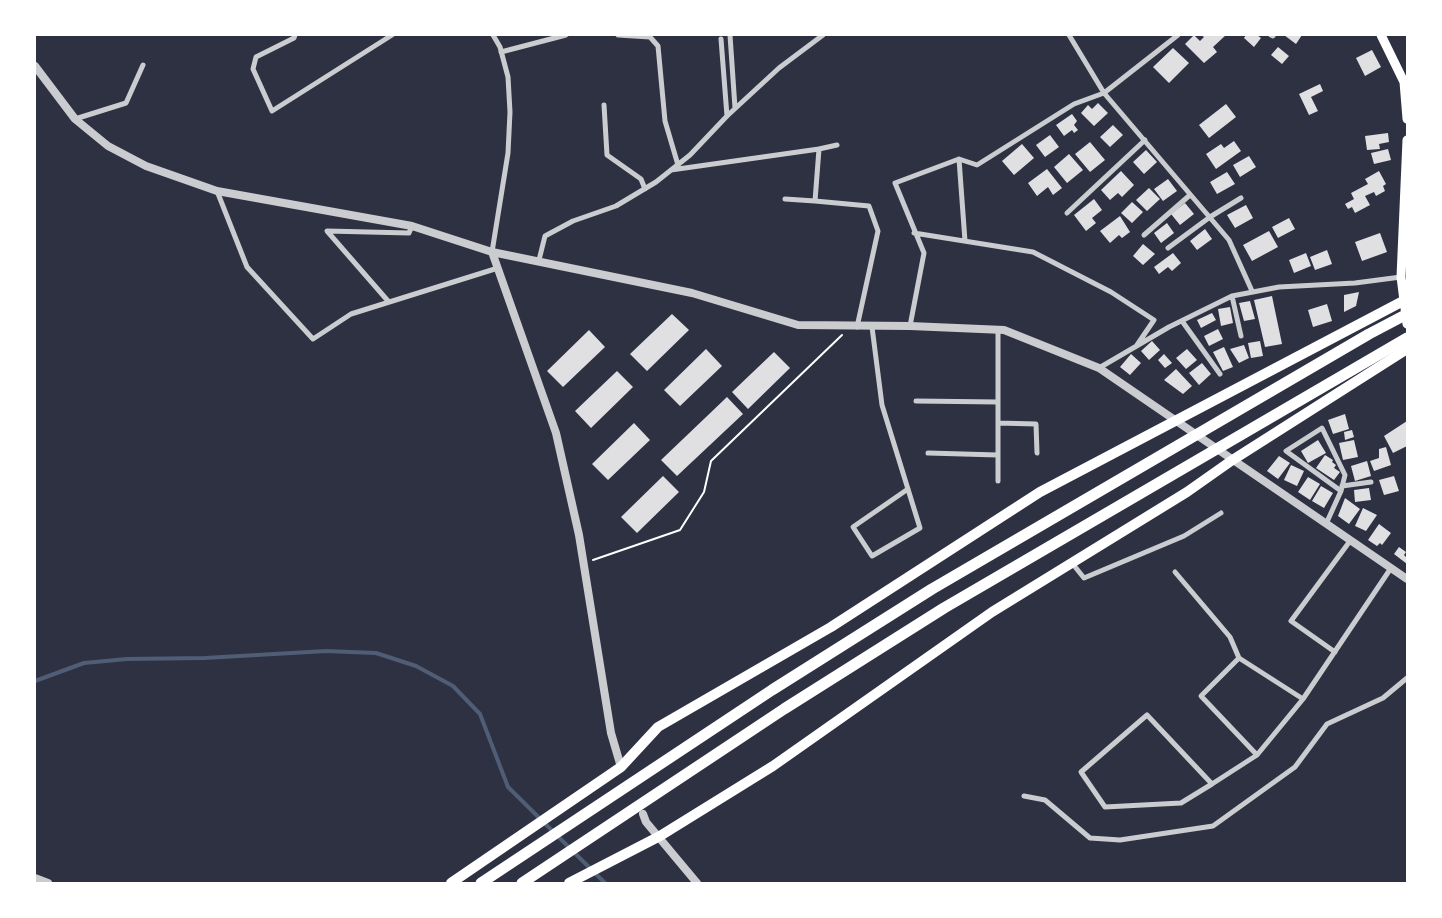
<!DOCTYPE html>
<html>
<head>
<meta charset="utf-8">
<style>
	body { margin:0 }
	#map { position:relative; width:1442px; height:918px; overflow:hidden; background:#2d3142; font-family:Figtree,sans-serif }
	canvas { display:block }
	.frame { position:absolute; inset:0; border:36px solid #fff; pointer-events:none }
</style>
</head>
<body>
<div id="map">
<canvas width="1442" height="918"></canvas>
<div class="frame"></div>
</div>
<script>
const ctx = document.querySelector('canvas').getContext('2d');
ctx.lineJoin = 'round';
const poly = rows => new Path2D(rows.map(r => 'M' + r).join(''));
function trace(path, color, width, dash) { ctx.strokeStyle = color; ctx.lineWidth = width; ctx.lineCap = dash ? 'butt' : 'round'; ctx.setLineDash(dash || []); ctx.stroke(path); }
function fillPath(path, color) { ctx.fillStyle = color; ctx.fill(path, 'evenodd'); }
const stream = poly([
	[35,681,84,663,127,659,205,658,326,651,376,653,416,666,453,686,480,714,508,787,605,883]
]);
const building = poly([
	[1194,35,1200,41,1204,37,1201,35,1226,35,1213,47,1217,52,1204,63,1185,44],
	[1246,35,1257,35,1261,38,1254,47,1244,38],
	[1284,35,1302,35,1296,44],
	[1278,47,1289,56,1282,64,1271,55],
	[1173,48,1189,63,1169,83,1153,67],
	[1372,50,1381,67,1365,76,1356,58],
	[1320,84,1323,91,1311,97,1318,111,1309,115,1299,94],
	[1098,103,1108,113,1094,126,1081,113,1088,105,1092,109],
	[1226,104,1236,117,1209,138,1199,125],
	[1072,114,1077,121,1074,125,1078,130,1074,133,1072,130,1064,136,1056,125],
	[1113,125,1123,135,1110,147,1100,137],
	[1388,133,1389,142,1379,144,1380,149,1367,150,1365,136],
	[1050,135,1059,147,1045,157,1036,145],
	[1234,141,1241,151,1216,169,1206,154,1221,144,1224,148],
	[1090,142,1105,160,1090,172,1075,154],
	[1022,144,1034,158,1014,175,1002,161],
	[1388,149,1391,160,1374,164,1371,153],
	[1146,150,1157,162,1144,174,1133,162],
	[1069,154,1083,170,1067,183,1054,167],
	[1249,156,1256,167,1240,177,1233,165],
	[1047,169,1062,188,1053,195,1048,187,1037,196,1028,183],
	[1121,171,1134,185,1122,197,1118,193,1110,200,1101,190],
	[1379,171,1386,184,1383,186,1385,191,1376,196,1374,192,1365,196,1370,205,1355,213,1352,207,1348,209,1345,204,1354,199,1351,193,1368,184,1365,179],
	[1227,172,1235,184,1217,194,1210,182],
	[1168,179,1177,191,1163,201,1154,189],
	[1149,188,1160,199,1147,211,1136,200],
	[1094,199,1102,210,1092,218,1096,223,1086,231,1074,215],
	[1132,202,1143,212,1132,223,1121,213],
	[1185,203,1194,214,1180,225,1171,214],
	[1246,205,1253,218,1235,228,1227,215],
	[1120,216,1130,232,1122,238,1119,235,1110,243,1100,231],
	[1289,218,1295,229,1278,238,1272,227],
	[1167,223,1174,233,1161,243,1154,233],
	[1205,229,1212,239,1197,250,1190,241],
	[1269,231,1278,247,1252,261,1243,245],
	[1380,233,1387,252,1362,261,1355,242],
	[1143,244,1155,254,1143,265,1133,256],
	[1327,250,1332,264,1315,270,1310,257],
	[1173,253,1181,263,1172,271,1168,267,1159,274,1154,267],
	[1306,253,1311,266,1294,273,1289,260],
	[1359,292,1356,306,1344,312,1344,295],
	[1272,296,1282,344,1265,347,1254,300],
	[1250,301,1255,319,1244,321,1239,303],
	[1327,304,1332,321,1313,327,1308,310],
	[1230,307,1233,323,1221,326,1218,309],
	[1212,313,1216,320,1201,328,1197,320],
	[672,314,689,330,647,371,630,354],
	[1218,329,1223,339,1209,346,1204,336],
	[589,330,605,347,563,387,547,371],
	[1152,341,1160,350,1149,360,1141,351],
	[1260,341,1263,356,1251,358,1248,343],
	[1244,345,1249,358,1239,363,1230,349],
	[1224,347,1233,367,1223,371,1213,352],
	[706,349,722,366,680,406,664,390],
	[1187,349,1197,360,1186,369,1176,358],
	[774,352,790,368,748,409,732,392],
	[1131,354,1141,363,1130,375,1120,367],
	[1164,354,1172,363,1165,368,1158,360],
	[1202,363,1211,374,1199,385,1189,373],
	[1176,369,1192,386,1183,394,1164,380],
	[617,371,633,387,591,428,575,411],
	[727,397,743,414,677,476,661,460],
	[1345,414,1349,429,1333,434,1328,420],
	[1407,421,1407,446,1393,453,1384,436],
	[634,423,650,440,608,480,592,464],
	[1352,430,1354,437,1345,440,1344,432],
	[1318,440,1326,453,1308,463,1301,451],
	[1354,440,1358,457,1343,460,1339,443],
	[1386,447,1391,465,1374,471,1370,461,1379,458,1379,449],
	[1325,455,1333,460,1332,462,1336,465,1334,468,1340,472,1334,480,1316,468],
	[1279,456,1290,463,1278,479,1267,471],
	[1367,461,1371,476,1355,481,1351,466],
	[1291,465,1304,471,1297,486,1284,480],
	[663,476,679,492,637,533,621,517],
	[1394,476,1399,491,1384,495,1379,480],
	[1308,477,1320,484,1310,500,1298,492],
	[1321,486,1333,493,1324,508,1312,501],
	[1369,488,1371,500,1355,502,1354,490],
	[1345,498,1360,509,1349,524,1338,516],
	[1363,508,1377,515,1366,531,1355,526],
	[1379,524,1391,533,1382,545,1380,543,1377,546,1368,540],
	[1399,547,1406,552,1404,555,1407,558,1407,564,1394,554]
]);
const path = poly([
	[593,560,680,530,704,492,711,461,842,335]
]);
const minor = poly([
	[295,35,294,38,256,57,253,69,272,111,392,35],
	[618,35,650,37,658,46,665,121,678,165],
	[730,35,735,108],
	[1069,35,1104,93,1229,240,1252,291],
	[1271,35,1273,36],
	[721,39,727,116],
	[501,52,566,35],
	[604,105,607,155,641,179,645,189],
	[75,119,126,103,143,65],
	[819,149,837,145],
	[959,159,965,241],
	[671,170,819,149,815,201,869,206,878,231,857,327],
	[217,191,247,267,313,339,351,314,498,268],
	[785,199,815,201],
	[1067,213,1145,140],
	[914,233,1033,252,1111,292,1154,320,1137,345],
	[1144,235,1190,195],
	[1168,248,1210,217,1241,198],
	[492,252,508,153,510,112,508,77,500,47,493,35],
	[539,260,545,236,573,221,616,206,656,182,690,155,727,116,779,68,823,35],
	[1232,296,1241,336],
	[388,301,327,231,409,233,412,226],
	[1182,321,1220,374],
	[910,326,924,253,895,183,959,159,977,165,1074,104,1104,93,1178,35],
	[872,327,882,405,920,528,872,556,853,527,908,489],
	[998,330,998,481],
	[1099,368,1169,327,1232,296,1279,287,1355,283,1401,277],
	[916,401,998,402],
	[998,423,1036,424,1037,453],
	[928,453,998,455],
	[1342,486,1371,482],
	[1326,524,1341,491,1345,475,1322,428,1286,451,1341,491],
	[1072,563,1084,578,1184,536,1221,513],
	[1175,572,1230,637,1239,658],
	[1335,652,1291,621,1350,541],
	[1257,755,1201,696,1239,658,1303,699],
	[1212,784,1147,715,1081,772,1105,807,1181,803,1212,784,1257,755,1303,699,1391,568],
	[1024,796,1045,800,1090,838,1120,840,1213,826,1295,767,1327,724,1383,698,1407,678]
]);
const tertiary = poly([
	[35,66,75,119,108,146,146,166,217,191,412,226,492,252,692,293,798,325,910,326,1004,330,1099,368,1407,579],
	[492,252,556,433,579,535,611,733,621,767],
	[643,814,646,822,697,883],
	[35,878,48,883]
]);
const secondary = poly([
	[1381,35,1404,82,1407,119],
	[1407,140,1401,277,1407,324]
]);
const trunk = poly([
	[451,883,621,767,658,727,831,627,1040,492,1407,299],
	[569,883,660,836,773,766,992,612,1187,492,1231,461,1407,349]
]);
const motorway = poly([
	[481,883,772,690,932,589,1369,334,1407,314],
	[522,883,784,709,944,608,1407,338]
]);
trace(stream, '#4f5d75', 4);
fillPath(building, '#e0e0e3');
trace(path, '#fff', 2);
trace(minor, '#caccd0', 5);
trace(tertiary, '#caccd0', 8);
trace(secondary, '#fff', 9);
trace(trunk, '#fff', 10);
trace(motorway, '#fff', 11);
</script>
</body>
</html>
